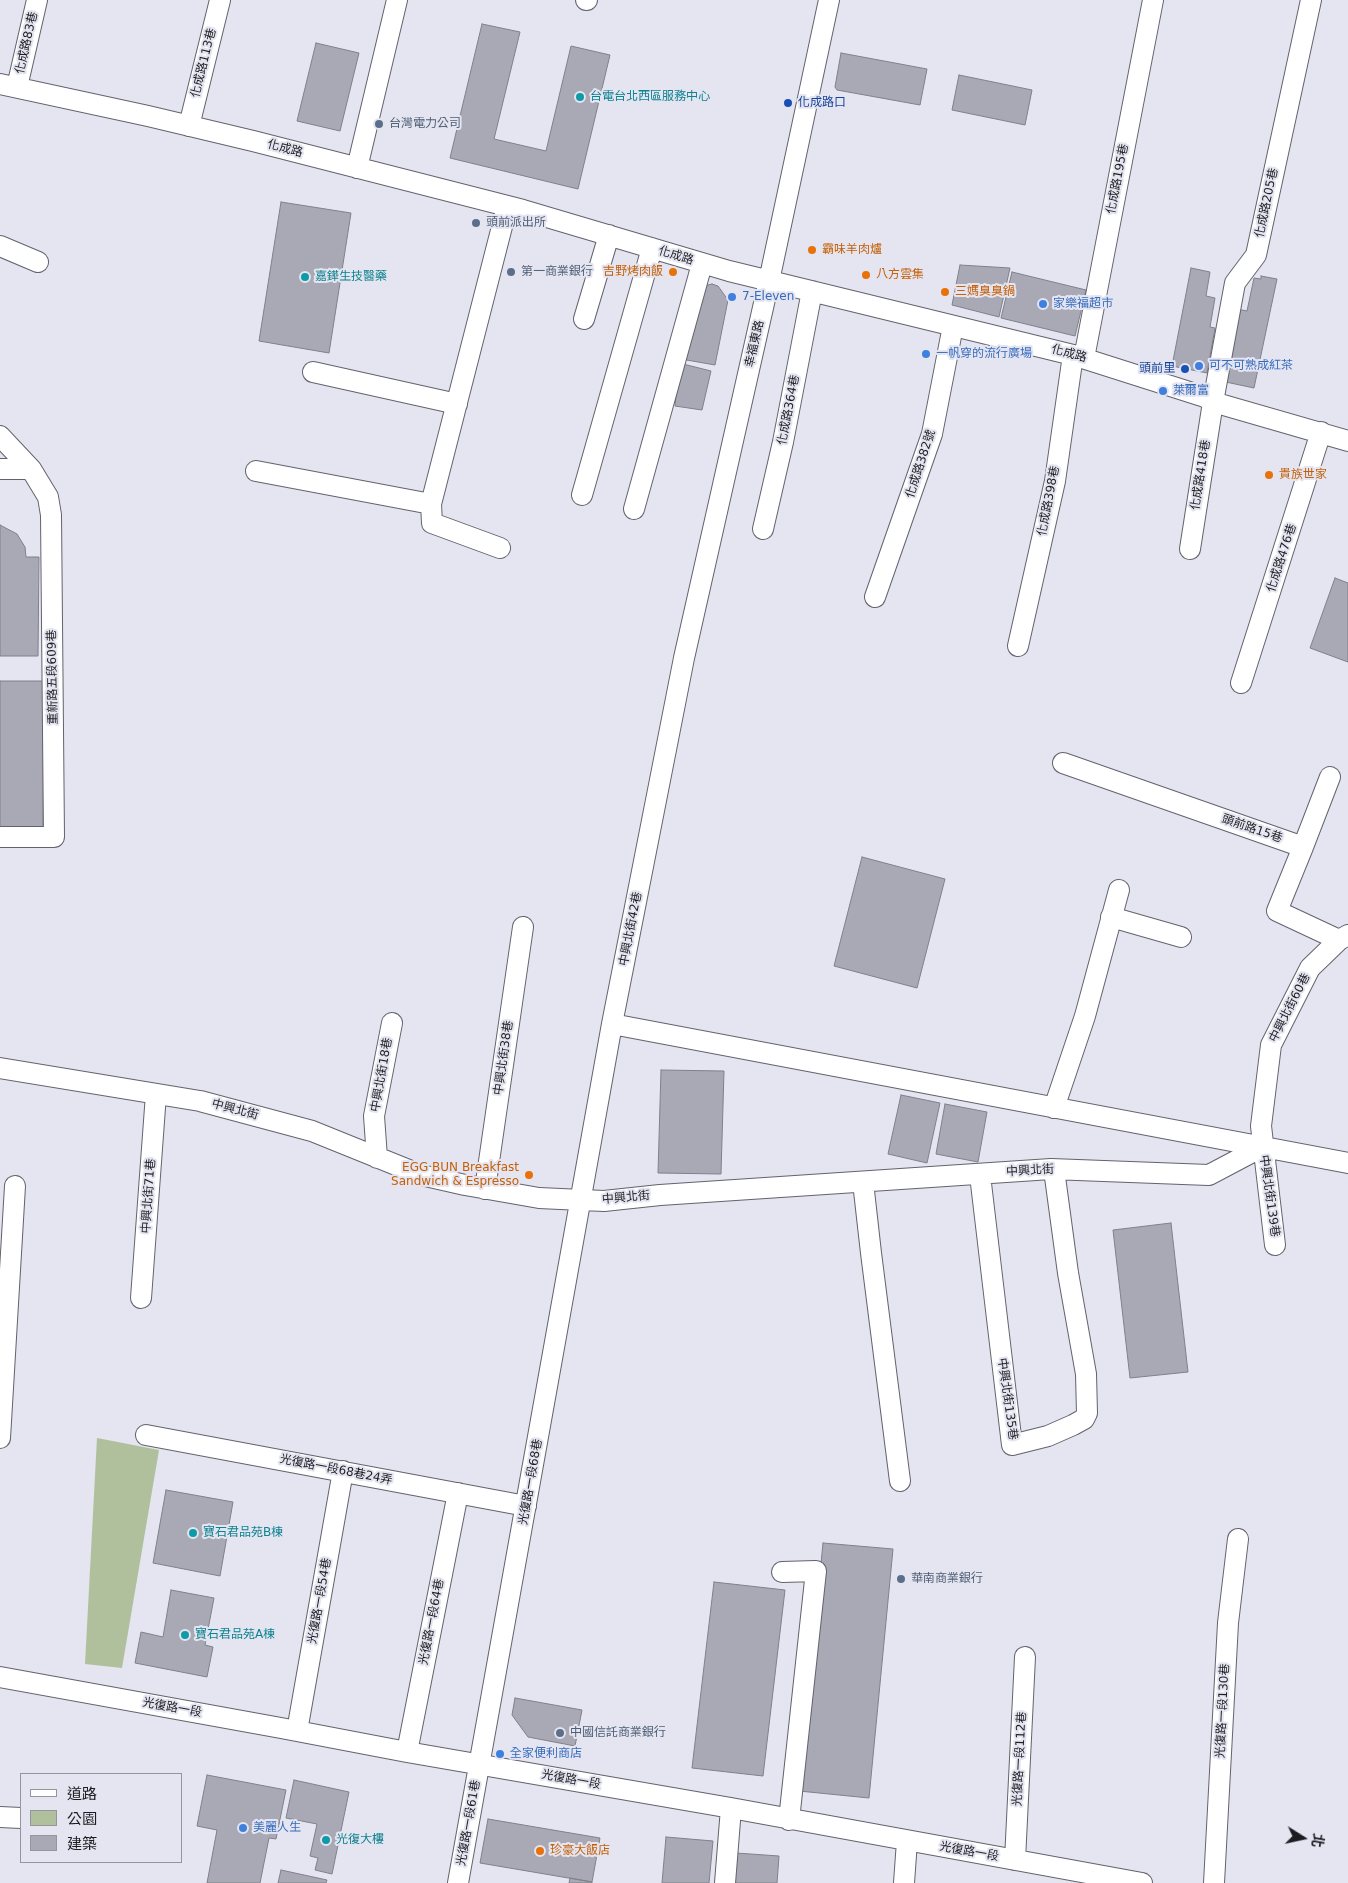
<!DOCTYPE html>
<html>
<head>
<meta charset="utf-8">
<style>
	body { margin:0 }
	#map { position:relative; width:1348px; height:1883px; overflow:hidden; background:#e4e5f0; font-family:"DejaVu Sans","Noto Sans TC",sans-serif }
	canvas { display:block }
	.legend { position:absolute; left:20px; top:1773px; width:162px; height:90px; box-sizing:border-box; background:#e4e5f0; border:1px solid #94959d; margin:0; padding:6px 9px; list-style:none; font-size:15px; color:#1d1d21 }
	.legend li { display:flex; align-items:center; gap:10px; height:25px }
	.legend b { width:25px; border:1px solid #94959d }
	.north { position:absolute; left:1278px; top:1813px; width:50px; height:50px; -webkit-text-stroke:4px #e4e5f0; paint-order:stroke; rotate:100deg; font-size:14px; font-weight:700; line-height:20px; text-align:center; color:#1d1d21 }
	.north::after { content:''; display:block; margin:auto; width:18px; height:22px; background:#1d1d21; clip-path:polygon(50% 0,100% 100%,50% 72%,0 100%) }
</style>
</head>
<body>
<div id="map">
<canvas width="1348" height="1883"></canvas>
<ul class="legend">
<li><b style="height:6px;background:#fff"></b>道路</li>
<li><b style="height:14px;background:#b0c09c"></b>公園</li>
<li><b style="height:14px;background:#a8a9b4"></b>建築</li>
</ul>
<div class="north">北</div>
</div>
<script>
const ctx = document.querySelector('canvas').getContext('2d');
ctx.lineJoin = 'round';
function fillPath(path, color) { ctx.fillStyle = color; ctx.fill(path, 'evenodd'); }
const poly = rows => new Path2D(rows.map(r => 'M' + r).join(''));
function trace(path, color, width, dash) { ctx.strokeStyle = color; ctx.lineWidth = width; ctx.lineCap = dash ? 'butt' : 'round'; ctx.setLineDash(dash || []); ctx.stroke(path); }
function label(font, color, halo, rows, align = 'center') {
  ctx.font = font + ' "DejaVu Sans","Noto Sans TC",sans-serif'; ctx.lineWidth = 4; ctx.setLineDash([]); ctx.textBaseline = 'middle'; ctx.strokeStyle = halo; ctx.fillStyle = color; for (const [text, x, y, turn = 0] of rows) {
    ctx.save(); ctx.translate(x, y); ctx.rotate((+turn || 0) * Math.PI / 180); ctx.textAlign = isNaN(turn) ? turn : align; if (halo) ctx.strokeText(text, 0, 0); ctx.fillText(text, 0, 0); ctx.restore();
  }
}
const green = poly([
	[97,1438,159,1450,122,1668,85,1664]
]);
const building = poly([
	[482,24,520,32,494,139,546,151,571,46,610,55,578,189,450,158,482,24],
	[316,43,359,53,340,131,297,121,316,43],
	[841,53,927,69,920,105,837,90,835,87,841,53],
	[959,75,1032,90,1025,125,952,110,959,75],
	[281,202,351,213,329,353,259,341,281,202],
	[960,265,1010,268,999,317,952,305,960,265],
	[1191,268,1210,272,1206,296,1215,298,1210,327,1215,328,1207,373,1172,366,1191,268],
	[1012,272,1086,290,1075,336,1001,318,1012,272],
	[1261,276,1277,279,1254,388,1221,381,1237,309,1247,311,1254,278,1261,279,1261,276],
	[712,284,718,286,728,300,715,365,681,359,704,286,712,284],
	[679,363,711,371,702,410,675,406,679,363],
	[0,525,17,534,25,547,26,557,39,557,38,656,0,656,0,525],
	[1335,578,1348,583,1348,662,1310,648,1335,578],
	[0,681,44,681,43,827,0,827,0,681],
	[862,857,945,879,917,988,834,966,862,857],
	[661,1070,724,1071,721,1174,658,1173,661,1070],
	[901,1095,940,1103,927,1163,888,1154,901,1095],
	[945,1104,987,1112,978,1162,936,1154,945,1104],
	[1171,1223,1188,1372,1130,1378,1113,1230,1171,1223],
	[166,1490,233,1502,220,1576,153,1563,166,1490],
	[823,1543,893,1549,869,1798,799,1791,823,1543],
	[714,1582,785,1590,763,1776,692,1768,714,1582],
	[171,1590,214,1598,205,1645,213,1647,207,1677,135,1663,141,1632,163,1637,171,1590],
	[515,1698,582,1710,575,1746,528,1737,512,1715,515,1698],
	[207,1775,286,1790,276,1839,269,1838,260,1883,207,1883,217,1830,197,1826,207,1775],
	[294,1780,349,1792,332,1874,315,1870,318,1858,310,1856,317,1824,286,1818,294,1780],
	[488,1819,600,1838,592,1882,480,1863,488,1819],
	[666,1837,713,1841,709,1883,662,1883,666,1837],
	[736,1853,779,1856,777,1883,734,1883,736,1853],
	[281,1870,327,1880,326,1883,278,1883,281,1870],
	[570,1878,592,1882,592,1883,569,1883,570,1878]
]);
const minor = poly([
	[586,0,587,0],
	[0,84,148,116,253,141,523,210,729,271,1073,355,1205,397,1213,402,1348,441],
	[17,87,37,0],
	[189,126,220,0],
	[357,168,397,0],
	[0,246,38,262],
	[584,319,609,235],
	[1084,358,1153,0],
	[313,372,457,404],
	[0,436,31,469],
	[0,469,31,469,48,497,51,515,54,837,0,837],
	[256,471,431,504],
	[582,495,652,248],
	[634,509,702,264],
	[763,529,783,442,812,291],
	[500,548,432,523,431,504,507,207],
	[1190,549,1213,402,1235,283,1256,255,1311,0],
	[875,597,932,434,953,326],
	[1018,646,1055,481,1073,355],
	[1241,683,1321,432],
	[1063,763,1303,847,1277,911,1339,940,1348,935],
	[1303,847,1330,777],
	[1111,917,1181,937],
	[612,1024,1348,1163],
	[0,1068,200,1101,312,1131,421,1175,465,1185,539,1198,604,1201,660,1195,1051,1169,1209,1175,1262,1147],
	[1054,1108,1085,1016,1119,890],
	[377,1158,374,1116,392,1023],
	[980,1175,1012,1445,1048,1436,1073,1425,1084,1419,1087,1413,1086,1374,1068,1273,1055,1177,1051,1169],
	[863,1182,871,1253,900,1481],
	[485,1189,523,927],
	[1275,1245,1261,1126,1271,1045,1310,968,1339,940],
	[141,1298,156,1094],
	[146,1435,526,1506],
	[0,1438,15,1186],
	[782,1572,816,1571,789,1820],
	[0,1677,281,1728,407,1752,731,1808,1142,1883],
	[297,1731,343,1471],
	[407,1752,458,1493],
	[0,1817,21,1818],
	[1015,1860,1025,1657],
	[458,1883,612,1024,684,658,769,281,829,0],
	[725,1883,731,1808],
	[904,1883,907,1841],
	[1214,1883,1228,1623,1238,1539]
]);
const markers = [
	[580,97,5,"#0f9aa8"],
	[788,103,5,"#1a4fb4"],
	[379,124,5,"#5c6f8a"],
	[476,223,5,"#5c6f8a"],
	[812,250,5,"#e8710a"],
	[511,272,5,"#5c6f8a"],
	[673,272,5,"#e8710a"],
	[866,275,5,"#e8710a"],
	[305,277,5,"#0f9aa8"],
	[945,292,5,"#e8710a"],
	[732,297,5,"#3f7fe0"],
	[1043,304,5,"#3f7fe0"],
	[926,354,5,"#3f7fe0"],
	[1199,366,5,"#3f7fe0"],
	[1185,369,5,"#1a4fb4"],
	[1163,391,5,"#3f7fe0"],
	[1269,475,5,"#e8710a"],
	[529,1175,5,"#e8710a"],
	[193,1533,5,"#0f9aa8"],
	[901,1579,5,"#5c6f8a"],
	[185,1635,5,"#0f9aa8"],
	[560,1733,5,"#5c6f8a"],
	[500,1754,5,"#3f7fe0"],
	[243,1828,5,"#3f7fe0"],
	[326,1840,5,"#0f9aa8"],
	[540,1851,5,"#e8710a"]
];
const streetNames = [
	["化成路83巷",27,43,-77],
	["化成路113巷",204,63,-76],
	["化成路",285,149,15],
	["化成路195巷",1118,179,-79],
	["化成路205巷",1267,203,-78],
	["化成路",676,256,17],
	["幸福東路",755,344,-77],
	["化成路",1069,354,15],
	["化成路364巷",789,410,-79],
	["化成路382號",921,464,-72],
	["化成路418巷",1201,475,-81],
	["化成路398巷",1049,501,-79],
	["化成路476巷",1282,558,-72],
	["重新路五段609巷",53,677,-91],
	["頭前路15巷",1252,829,19],
	["中興北街42巷",631,929,-79],
	["中興北街60巷",1290,1008,-63],
	["中興北街38巷",504,1058,-82],
	["中興北街18巷",382,1075,-80],
	["中興北街",235,1110,15],
	["中興北街",1030,1171,-3],
	["中興北街71巷",149,1196,-86],
	["中興北街139巷",1269,1196,82],
	["中興北街",626,1198,-5],
	["中興北街135巷",1007,1399,82],
	["光復路一段68巷24弄",336,1470,11],
	["光復路一段68巷",531,1482,-80],
	["光復路一段54巷",320,1601,-80],
	["光復路一段64巷",432,1622,-79],
	["光復路一段",172,1708,10],
	["光復路一段130巷",1223,1711,-87],
	["光復路一段112巷",1020,1759,-87],
	["光復路一段",571,1780,10],
	["光復路一段61巷",469,1823,-80],
	["光復路一段",969,1852,10]
];
const cultureNames = [
	["台電台北西區服務中心",590,97],
	["嘉鏵生技醫藥",315,277],
	["寶石君品苑B棟",203,1533],
	["寶石君品苑A棟",195,1635],
	["光復大樓",336,1840]
];
const transitNames = [
	["化成路口",798,103],
	["頭前里",1175,369,"right"]
];
const serviceNames = [
	["台灣電力公司",389,124],
	["頭前派出所",486,223],
	["第一商業銀行",521,272],
	["華南商業銀行",911,1579],
	["中國信託商業銀行",570,1733]
];
const foodNames = [
	["霸味羊肉爐",822,250],
	["吉野烤肉飯",663,272,"right"],
	["八方雲集",876,275],
	["三媽臭臭鍋",955,292],
	["貴族世家",1279,475],
	["EGG BUN Breakfast",519,1168,"right"],
	["Sandwich & Espresso",519,1182,"right"],
	["珍豪大飯店",550,1851]
];
const shopNames = [
	["7-Eleven",742,297],
	["家樂福超市",1053,304],
	["一帆穿的流行廣場",936,354],
	["可不可熟成紅茶",1209,366],
	["萊爾富",1173,391],
	["全家便利商店",510,1754],
	["美麗人生",253,1828]
];
fillPath(green, '#b0c09c');
fillPath(building, '#a8a9b4');
trace(building, '#7f808b', 1);
trace(minor, '#62636d', 22);
trace(minor, '#fff', 20);
for (const [x, y, r, color] of markers) { const dot = new Path2D(); dot.arc(x, y, r, 0, 2 * Math.PI); ctx.fillStyle = color; ctx.fill(dot); trace(dot, '#e4e5f0', 2); }
label('12px', '#1d1d21', '#e4e5f0', streetNames);
label('12px', '#0d838f', '#e4e5f0', cultureNames, 'left');
label('12px', '#164399', '#e4e5f0', transitNames, 'left');
label('12px', '#4e5e75', '#e4e5f0', serviceNames, 'left');
label('12px', '#c56008', '#e4e5f0', foodNames, 'left');
label('12px', '#366cbe', '#e4e5f0', shopNames, 'left');
</script>
</body>
</html>
